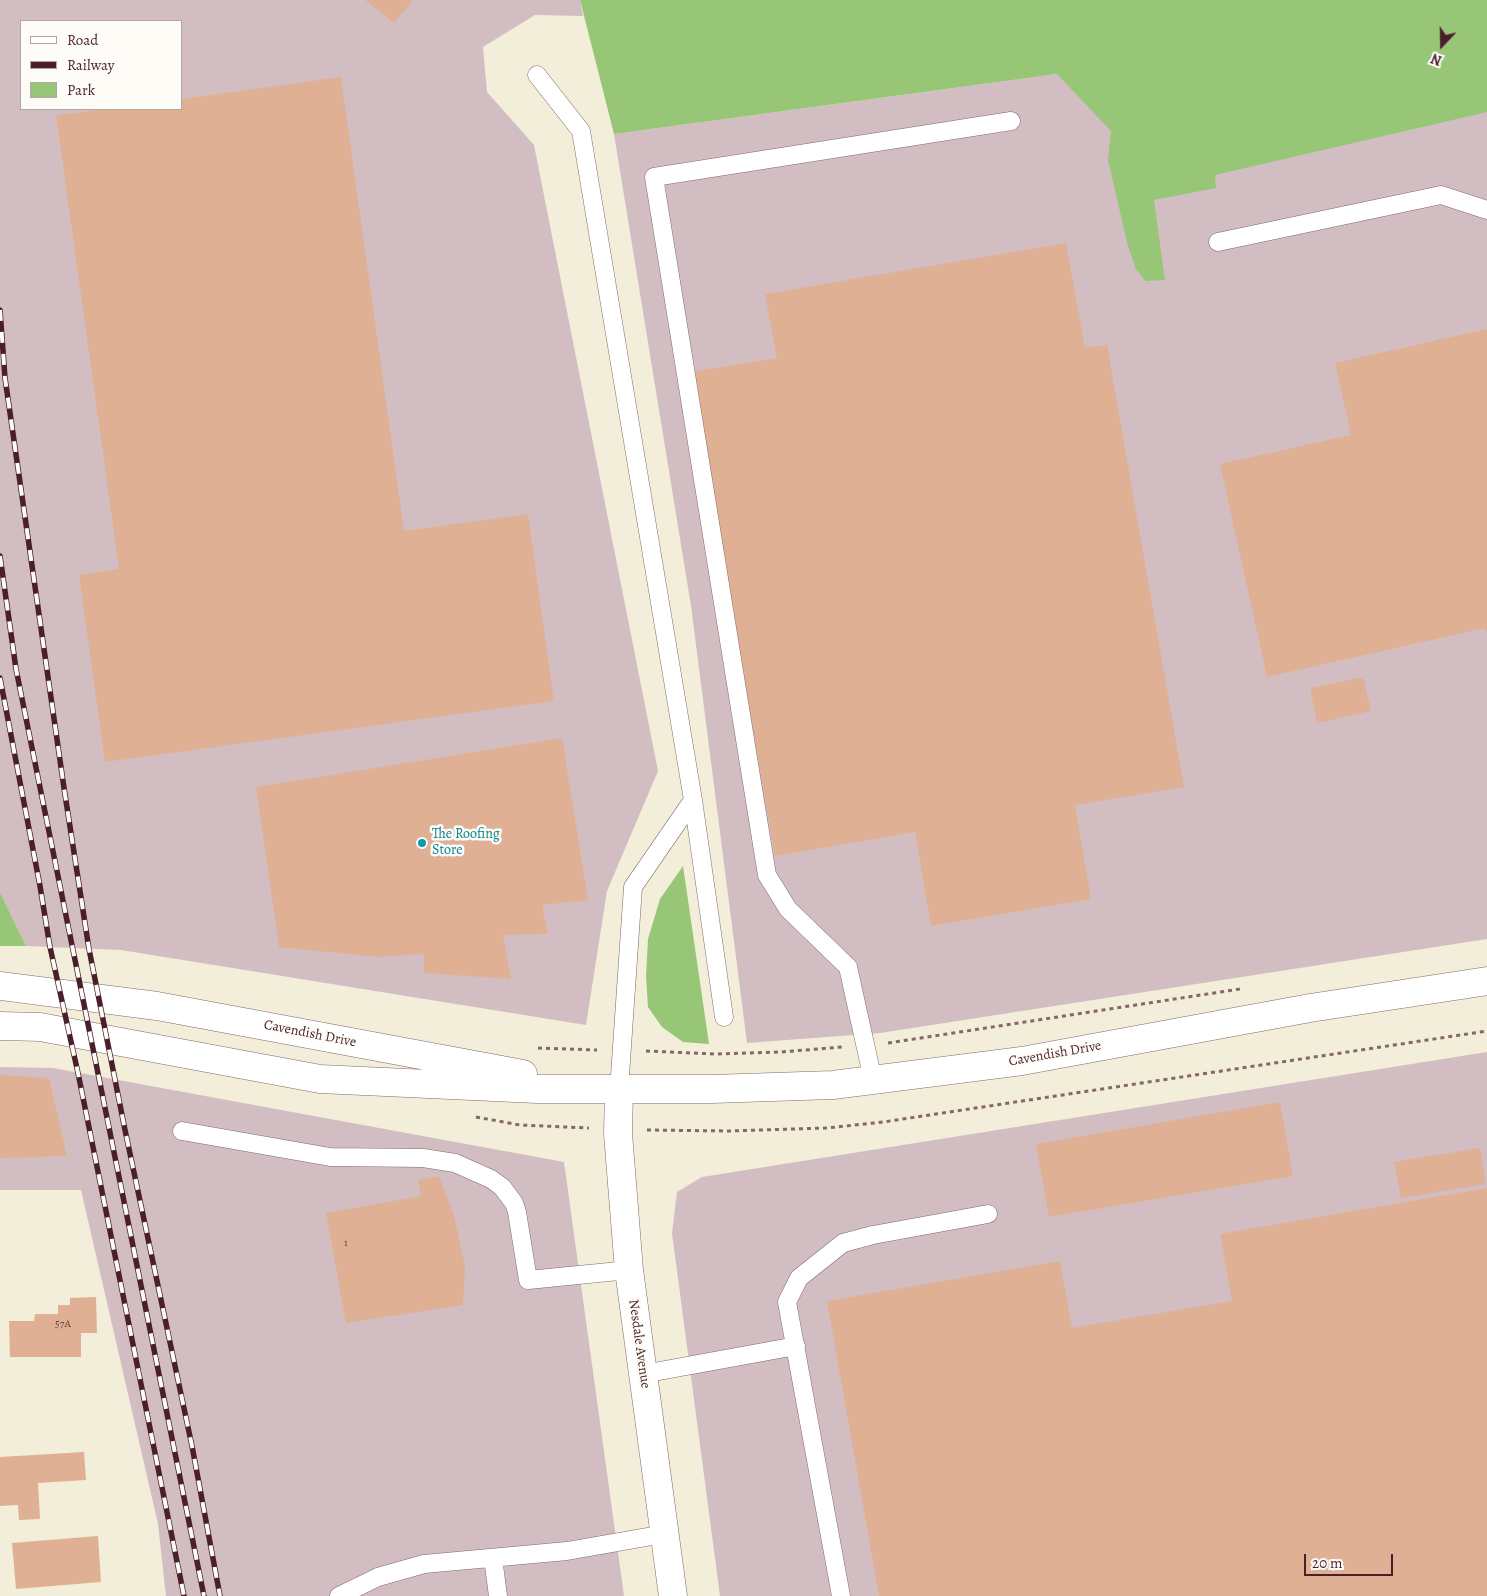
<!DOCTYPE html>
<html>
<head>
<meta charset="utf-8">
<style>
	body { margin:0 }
	#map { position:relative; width:1487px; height:1596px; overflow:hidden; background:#f2eeda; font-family:Alegreya,serif }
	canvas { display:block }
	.legend { position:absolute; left:20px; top:20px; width:162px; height:90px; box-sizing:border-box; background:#fdfcf7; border:1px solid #b5a4a5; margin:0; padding:6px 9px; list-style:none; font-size:15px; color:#4a1f2b }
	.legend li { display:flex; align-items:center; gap:10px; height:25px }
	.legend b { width:25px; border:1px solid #b5a4a5 }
	.north { position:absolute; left:1417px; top:20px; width:50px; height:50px; -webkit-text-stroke:4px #fdfcf7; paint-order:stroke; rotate:201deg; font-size:14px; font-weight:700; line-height:20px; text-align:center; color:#4a1f2b }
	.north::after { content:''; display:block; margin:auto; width:18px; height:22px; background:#4a1f2b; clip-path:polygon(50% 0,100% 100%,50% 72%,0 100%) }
	.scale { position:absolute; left:1304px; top:1554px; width:89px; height:22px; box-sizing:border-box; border:2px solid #4a1f2b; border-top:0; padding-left:6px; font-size:15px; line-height:18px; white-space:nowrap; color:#4a1f2b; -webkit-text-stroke:4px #fdfcf7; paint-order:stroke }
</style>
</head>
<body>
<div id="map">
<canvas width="1487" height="1596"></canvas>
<ul class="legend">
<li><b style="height:6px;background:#fff"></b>Road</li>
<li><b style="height:6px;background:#4a1f2b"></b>Railway</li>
<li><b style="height:14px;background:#96c676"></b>Park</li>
</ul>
<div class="north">N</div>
<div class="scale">20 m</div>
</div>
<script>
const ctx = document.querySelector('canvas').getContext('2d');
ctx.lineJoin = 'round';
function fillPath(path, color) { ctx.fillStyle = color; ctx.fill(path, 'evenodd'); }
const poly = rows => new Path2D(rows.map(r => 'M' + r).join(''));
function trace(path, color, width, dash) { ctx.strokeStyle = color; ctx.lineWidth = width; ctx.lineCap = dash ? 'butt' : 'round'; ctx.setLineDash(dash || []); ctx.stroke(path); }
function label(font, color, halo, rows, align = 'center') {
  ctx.font = font + ' Alegreya,serif'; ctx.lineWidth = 5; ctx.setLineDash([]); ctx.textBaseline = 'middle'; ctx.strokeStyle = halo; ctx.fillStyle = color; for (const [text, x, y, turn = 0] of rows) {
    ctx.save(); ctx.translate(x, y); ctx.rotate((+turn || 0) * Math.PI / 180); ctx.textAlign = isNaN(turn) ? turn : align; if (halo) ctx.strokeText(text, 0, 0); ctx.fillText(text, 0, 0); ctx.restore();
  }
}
const industrial = poly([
	[0,0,580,0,583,16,535,15,483,47,487,92,534,145,658,771,607,891,586,1025,121,950,26,946,0,892],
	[21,21,181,21,181,109,21,109],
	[1487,0,1487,939,880,1033,747,1043,691,606,614,134,1057,74],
	[1487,1052,1487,1596,720,1596,672,1233,677,1192,702,1177],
	[0,1067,53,1068,564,1162,624,1596,166,1596,158,1524,81,1190,0,1190]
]);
const green = poly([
	[580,0,1487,0,1487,112,1215,175,1216,188,1154,200,1165,280,1146,281,1136,269,1128,246,1108,160,1111,131,1057,74,614,134],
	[683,866,709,1044,683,1042,662,1027,648,1007,646,976,648,939,660,899],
	[0,892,26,946,0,946]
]);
const building = poly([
	[365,0,413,0,394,23],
	[341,77,404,531,528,514,554,701,105,762,79,575,119,569,56,115,106,109,181,109,181,99],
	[1066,243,1085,348,1107,345,1184,787,1075,805,1091,899,931,926,915,832,775,856,691,372,777,358,765,294],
	[1487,329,1487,632,1485,628,1267,677,1220,464,1351,435,1335,363],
	[1363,677,1371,711,1317,723,1310,688],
	[562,738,588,900,542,905,548,934,503,935,511,979,424,973,424,954,377,957,279,947,256,787],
	[0,1075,49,1078,67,1156,0,1158],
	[1280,1102,1293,1176,1049,1217,1036,1144],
	[1480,1148,1486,1184,1401,1198,1394,1162],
	[439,1176,454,1216,465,1266,463,1305,346,1323,326,1213,421,1196,418,1180],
	[1487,1188,1487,1596,879,1596,827,1301,1060,1261,1072,1328,1232,1301,1220,1234],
	[96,1297,97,1333,81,1333,81,1357,10,1357,9,1321,34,1321,35,1314,58,1314,58,1305,70,1305,70,1298],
	[84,1452,86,1480,38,1483,40,1519,19,1520,18,1505,0,1506,0,1457],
	[98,1536,101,1582,16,1589,12,1543]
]);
const path = poly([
	[888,1043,1240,989],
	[538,1048,597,1050],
	[646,1051,715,1054,781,1052,842,1047],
	[476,1117,520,1125,589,1128],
	[647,1130,730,1131,827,1128,883,1122,1487,1031]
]);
const lane = poly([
	[537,75,581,131,693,800,633,887,619,1090],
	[1218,242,1441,195,1487,210],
	[693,800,724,1017],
	[873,1080,848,967,788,909,767,875,654,177,1011,121],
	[182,1131,330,1157,423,1158,455,1163,491,1179,502,1187,514,1203,517,1212,528,1280,629,1270],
	[643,1374,796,1346],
	[493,1558,498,1596],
	[339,1596,378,1577,424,1564,567,1551,664,1534],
	[841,1596,787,1302,799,1278,843,1243,873,1235,988,1214]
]);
const street = poly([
	[619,1090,618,1134,629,1270,673,1596]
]);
const primary = poly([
	[0,986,157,1006,523,1074],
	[0,1026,40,1027,320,1079,537,1089,712,1089,833,1085,1022,1061,1310,1008,1487,981]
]);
const rail = poly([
	[0,310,5,378,64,788,89,949,125,1130,192,1446,220,1596],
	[0,556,16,669,204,1596],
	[0,678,40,886,50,947,78,1073,184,1596]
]);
const markers = [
	[422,843,5,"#0f9aa8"]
];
const numberNames = [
	["1",346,1243],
	["57A",63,1324]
];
const cultureNames = [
	["The Roofing",432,835],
	["Store",432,851]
];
const streetNames = [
	["Cavendish Drive",310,1034,11],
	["Cavendish Drive",1055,1054,-10],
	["Nesdale Avenue",639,1344,82]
];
fillPath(industrial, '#d2bec2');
fillPath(green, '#96c676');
fillPath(building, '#e0b094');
trace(lane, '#856768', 19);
trace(street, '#856768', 29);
trace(primary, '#856768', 29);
trace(path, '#856768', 3, [4, 4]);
trace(lane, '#fff', 18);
trace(street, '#fff', 28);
trace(primary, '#fff', 28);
trace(rail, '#4a1f2b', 5.5);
trace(rail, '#fdfcf7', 4, [11]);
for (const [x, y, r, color] of markers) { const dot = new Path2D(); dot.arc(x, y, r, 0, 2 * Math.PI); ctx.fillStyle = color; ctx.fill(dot); trace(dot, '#fdfcf7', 2); }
label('11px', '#704345', null, numberNames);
label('14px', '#0d838f', '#fdfcf7', cultureNames, 'left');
label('14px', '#4a1f2b', '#fdfcf7', streetNames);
</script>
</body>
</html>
